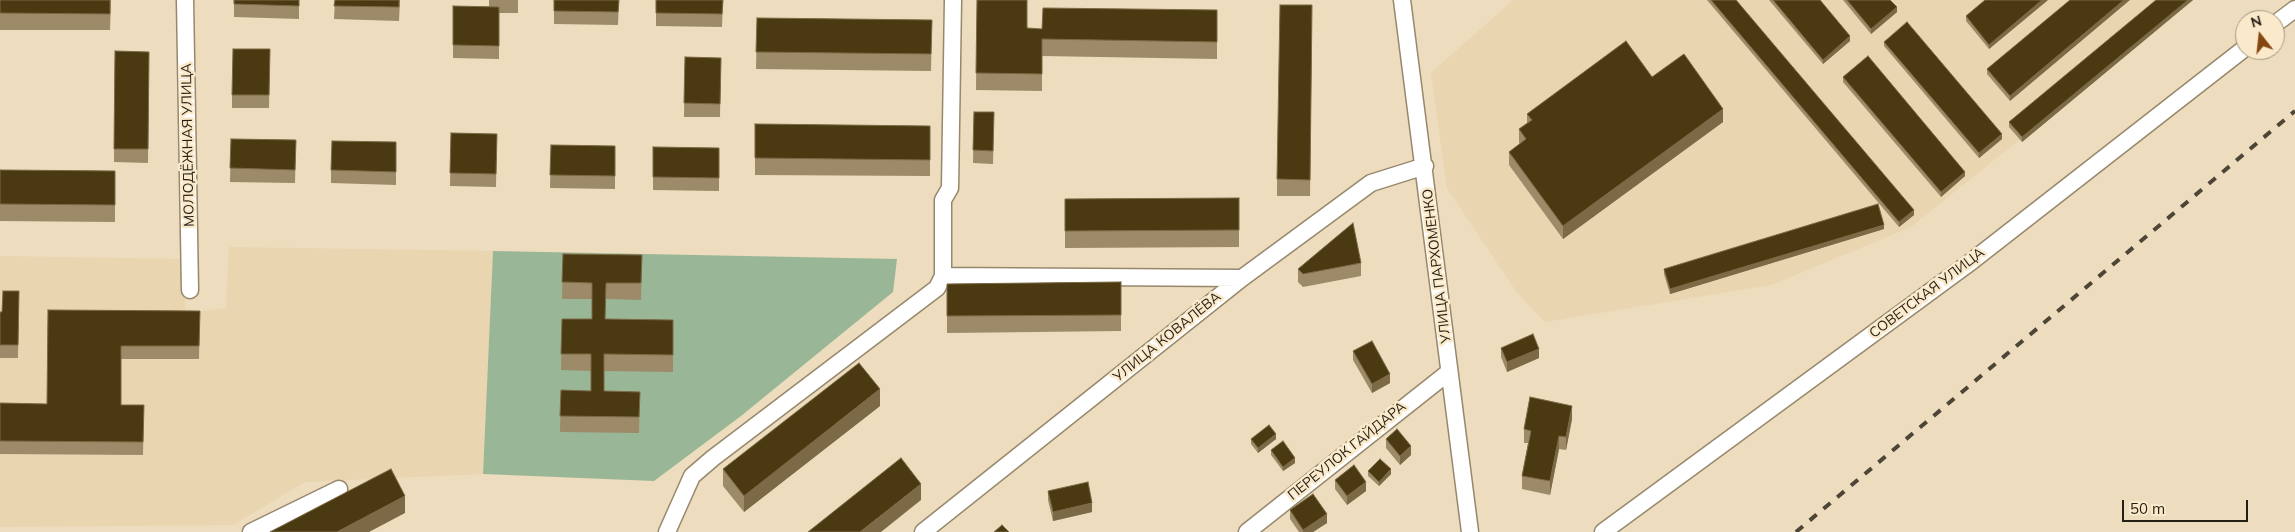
<!DOCTYPE html>
<html>
<head>
<meta charset="utf-8">
<style>
	body { margin:0 }
	#map { position:relative; width:2295px; height:532px; overflow:hidden; background:#eddcbe; font-family:Mulish,sans-serif }
	canvas { display:block }
	.north { position:absolute; left:2235px; top:10px; width:50px; height:50px; box-sizing:border-box; background:#faeacb; border:1px solid #a49881; border-radius:50%; rotate:344deg; font-size:14px; font-weight:700; line-height:20px; text-align:center; color:#241e13 }
	.north::after { content:''; display:block; margin:auto; width:18px; height:22px; background:#86460f; clip-path:polygon(50% 0,100% 100%,50% 72%,0 100%) }
	.scale { position:absolute; left:2122px; top:500px; width:126px; height:22px; box-sizing:border-box; border:2px solid #241e13; border-top:0; padding-left:6px; font-size:15px; line-height:18px; white-space:nowrap; color:#241e13; -webkit-text-stroke:4px #faeacb; paint-order:stroke }
</style>
</head>
<body>
<div id="map">
<canvas width="2295" height="532"></canvas>
<div class="north">N</div>
<div class="scale">50 m</div>
</div>
<script>
const ctx = document.querySelector('canvas').getContext('2d');
ctx.lineJoin = 'round';
function fillPath(path, color) { ctx.fillStyle = color; ctx.fill(path, 'evenodd'); }
const poly = rows => new Path2D(rows.map(r => 'M' + r).join(''));
function trace(path, color, width, dash) { ctx.strokeStyle = color; ctx.lineWidth = width; ctx.lineCap = dash ? 'butt' : 'round'; ctx.setLineDash(dash || []); ctx.stroke(path); }
function label(font, color, halo, rows, align = 'center') {
  ctx.font = font + ' Mulish,sans-serif'; ctx.lineWidth = 5; ctx.setLineDash([]); ctx.textBaseline = 'middle'; ctx.strokeStyle = halo; ctx.fillStyle = color; for (const [text, x, y, turn = 0] of rows) {
    ctx.save(); ctx.translate(x, y); ctx.rotate((+turn || 0) * Math.PI / 180); ctx.textAlign = isNaN(turn) ? turn : align; if (halo) ctx.strokeText(text, 0, 0); ctx.fillText(text, 0, 0); ctx.restore();
  }
}
const built = poly([
	[1513,0,2193,0,1911,227,1771,285,1545,322,1518,294,1447,188,1431,73],
	[229,247,493,251,483,474,305,482,233,525,0,527,0,256,181,259,186,313,226,308]
]);
const green = poly([
	[493,251,897,259,893,292,741,416,654,481,483,474]
]);
const minor = poly([
	[185,0,190,290],
	[1402,0,1470,532],
	[2275,24,2295,9],
	[943,276,1242,278],
	[251,532,339,489],
	[667,532,692,476,713,458,937,288,943,276,943,200,950,188,953,0],
	[923,532,1242,278,1371,183,1425,166],
	[1247,532,1449,372],
	[1603,532,1972,261,2245,48]
]);
const rail = poly([
	[1796,532,2295,111]
]);
const wall = poly([
	[0,0,111,0,110,30,0,30],
	[234,0,299,0,299,19,234,17],
	[335,0,400,0,399,21,334,19],
	[489,0,518,0,518,13,499,13,499,59,453,58,453,6,489,7],
	[554,0,619,0,618,25,554,24],
	[656,0,723,0,722,27,656,26],
	[977,0,1027,28,1042,29,1217,10,1217,59,1042,56,1042,91,976,90],
	[1707,0,1736,0,1914,215,1899,227],
	[1769,0,1820,0,1850,41,1823,64],
	[1843,0,1890,0,1897,12,1871,34],
	[2048,0,1989,49,1966,21,1966,16],
	[2070,0,2010,101,1987,74,1987,69],
	[2156,0,2193,0,2022,142,2009,127,2009,122],
	[757,18,932,20,931,71,756,69],
	[1312,22,1310,196,1277,196,1277,179],
	[1884,42,2002,139,1979,158,1884,46],
	[270,49,269,108,232,108,232,95],
	[115,51,149,52,148,163,114,162],
	[685,57,721,58,720,117,684,117],
	[1652,77,1723,122,1563,239,1509,165,1509,152,1520,144,1519,142,1519,129,1527,123,1527,114],
	[1843,77,1965,176,1941,197,1843,82],
	[974,112,994,112,993,164,973,163],
	[755,124,930,126,930,176,755,175],
	[451,133,497,134,496,187,450,186],
	[231,139,296,140,295,183,230,182],
	[396,142,396,185,331,183,331,170],
	[551,145,615,146,615,189,550,188],
	[653,147,719,148,719,191,653,190],
	[0,170,115,171,115,222,0,221],
	[1239,198,1239,247,1065,248,1065,199],
	[1884,229,1670,294,1664,274,1664,269],
	[563,254,642,255,641,300,606,299,605,319,673,320,673,372,604,371,604,391,640,392,639,433,560,432,561,390,591,391,591,371,561,370,562,319,592,319,592,299,562,299],
	[1361,263,1361,276,1303,287,1298,282,1298,269],
	[1121,282,1121,331,947,333,947,284],
	[19,291,18,358,0,358,0,312,2,312],
	[48,310,200,311,199,359,121,359,121,405,144,405,143,455,0,454,0,403,47,404],
	[1501,348,1539,358,1507,372,1501,357],
	[1353,351,1390,383,1372,393,1353,360],
	[880,406,744,512,723,486,723,469],
	[1572,419,1566,450,1559,449,1550,495,1522,489,1522,476,1528,443,1524,443,1524,429],
	[1251,439,1276,439,1258,453,1251,444],
	[1386,439,1411,455,1400,465,1386,448],
	[1271,450,1295,463,1283,471,1271,455],
	[1368,471,1391,474,1379,486,1368,476],
	[1335,480,1366,491,1347,505,1335,489],
	[1048,491,1092,512,1053,521,1048,500],
	[1290,510,1327,523,1313,532,1299,532,1290,519]
]);
const shadedWall = poly([
	[2042,0,2048,0,1989,49,1989,45],
	[2124,0,2130,0,2010,101,2010,96],
	[2188,0,2193,0,2022,142,2022,137],
	[1897,7,1897,12,1871,34,1871,29],
	[1850,36,1850,41,1823,64,1823,60],
	[1723,109,1723,122,1563,239,1563,226],
	[2002,134,2002,139,1979,158,1979,153],
	[1965,172,1965,176,1941,197,1941,192],
	[1914,210,1914,215,1899,227,1899,222],
	[1884,225,1884,229,1670,294,1670,289],
	[1539,349,1539,358,1507,372,1507,362],
	[1390,374,1390,383,1372,393,1372,384],
	[880,389,880,406,744,512,744,496],
	[1572,406,1572,419,1566,450,1566,437],
	[1276,434,1276,439,1258,453,1258,448],
	[1559,436,1559,449,1550,495,1550,481],
	[1411,446,1411,455,1400,465,1400,456],
	[1295,458,1295,463,1283,471,1283,467],
	[1391,469,1391,474,1379,486,1379,482],
	[1366,482,1366,491,1347,505,1347,496],
	[921,484,921,500,881,532,860,532],
	[405,496,405,513,369,532,337,532],
	[1092,503,1092,512,1053,521,1053,512],
	[1327,514,1327,523,1313,532,1303,532,1303,530]
]);
const building = poly([
	[0,0,110,0,110,14,0,13,0,0],
	[234,0,299,0,299,6,234,4,234,0],
	[335,0,399,0,399,7,334,6,335,0],
	[554,0,619,0,618,12,554,11,554,0],
	[656,0,723,0,722,14,656,13,656,0],
	[977,0,1027,0,1027,28,1042,29,1043,8,1217,10,1217,42,1042,39,1042,74,976,73,977,0],
	[1711,0,1736,0,1914,210,1899,222,1711,0],
	[1773,0,1820,0,1850,36,1823,60,1773,0],
	[1847,0,1890,0,1897,7,1871,29,1847,0],
	[1985,0,2042,0,1989,45,1966,16,1985,0],
	[2070,0,2124,0,2010,96,1987,69,2070,0],
	[2156,0,2188,0,2022,137,2009,122,2156,0],
	[1280,5,1312,5,1310,180,1277,179,1280,5],
	[453,6,499,7,499,46,453,45,453,6],
	[757,18,932,20,931,54,756,52,757,18],
	[1907,22,2002,134,1979,153,1884,42,1907,22],
	[1626,41,1652,77,1684,54,1723,109,1563,226,1509,152,1526,139,1519,129,1532,120,1527,114,1626,41],
	[233,49,270,49,269,95,232,95,233,49],
	[115,51,149,52,148,149,114,149,115,51],
	[1868,56,1965,172,1941,192,1843,77,1868,56],
	[685,57,721,58,720,104,684,103,685,57],
	[974,112,994,112,993,151,973,150,974,112],
	[755,124,930,126,930,160,755,158,755,124],
	[451,133,497,134,496,174,450,173,451,133],
	[231,139,296,140,295,170,230,168,231,139],
	[332,141,396,142,396,172,331,170,332,141],
	[551,145,615,146,615,176,550,175,551,145],
	[653,147,719,148,719,178,653,177,653,147],
	[0,170,115,171,115,205,0,204,0,170],
	[1239,198,1239,230,1065,231,1065,199,1239,198],
	[1878,204,1884,225,1670,289,1664,269,1878,204],
	[1353,223,1361,263,1303,274,1298,269,1353,223],
	[563,254,642,255,641,283,606,283,605,319,673,320,673,355,604,354,604,391,640,392,639,417,560,416,561,390,591,391,591,354,561,354,562,319,592,319,592,283,562,282,563,254],
	[1121,282,1121,315,947,316,947,284,1121,282],
	[3,291,19,291,18,345,0,345,0,312,2,312,3,291],
	[48,310,200,311,199,346,121,346,121,405,144,405,143,442,0,441,0,403,47,404,48,310],
	[1533,334,1539,349,1507,362,1501,348,1533,334],
	[1372,341,1390,374,1372,384,1353,351,1372,341],
	[859,363,880,389,744,496,723,469,859,363],
	[1530,397,1572,406,1566,437,1559,436,1550,481,1522,476,1531,431,1524,429,1530,397],
	[1269,425,1276,434,1258,448,1251,439,1269,425],
	[1397,429,1411,446,1400,456,1386,439,1397,429],
	[1283,441,1295,458,1283,467,1271,450,1283,441],
	[901,458,921,484,860,532,808,532,901,458],
	[1380,459,1391,469,1379,482,1368,471,1380,459],
	[1354,465,1366,482,1347,496,1335,480,1354,465],
	[391,469,405,496,337,532,270,532,391,469],
	[1088,482,1092,503,1053,512,1048,491,1088,482],
	[1313,494,1327,514,1303,530,1290,510,1313,494],
	[1002,525,1009,532,994,532,1002,525]
]);
const streetNames = [
	["МОЛОДЁЖНАЯ УЛИЦА",188,145,-91],
	["УЛИЦА ПАРХОМЕНКО",1437,266,-97],
	["СОВЕТСКАЯ УЛИЦА",1927,293,-37],
	["УЛИЦА КОВАЛЁВА",1167,337,-39],
	["ПЕРЕУЛОК ГАЙДАРА",1347,451,-39]
];
fillPath(built, '#e9d5af');
fillPath(green, '#99b797');
trace(minor, '#97886c', 19);
trace(minor, '#fff', 16);
trace(rail, '#4d4536', 4, [9, 9]);
fillPath(wall, '#9c8a68');
fillPath(shadedWall, '#7c6a46');
fillPath(building, '#4b3912');
trace(building, '#7c6a46', 1);
label('14px', '#241e13', '#faeacb', streetNames);
</script>
</body>
</html>
